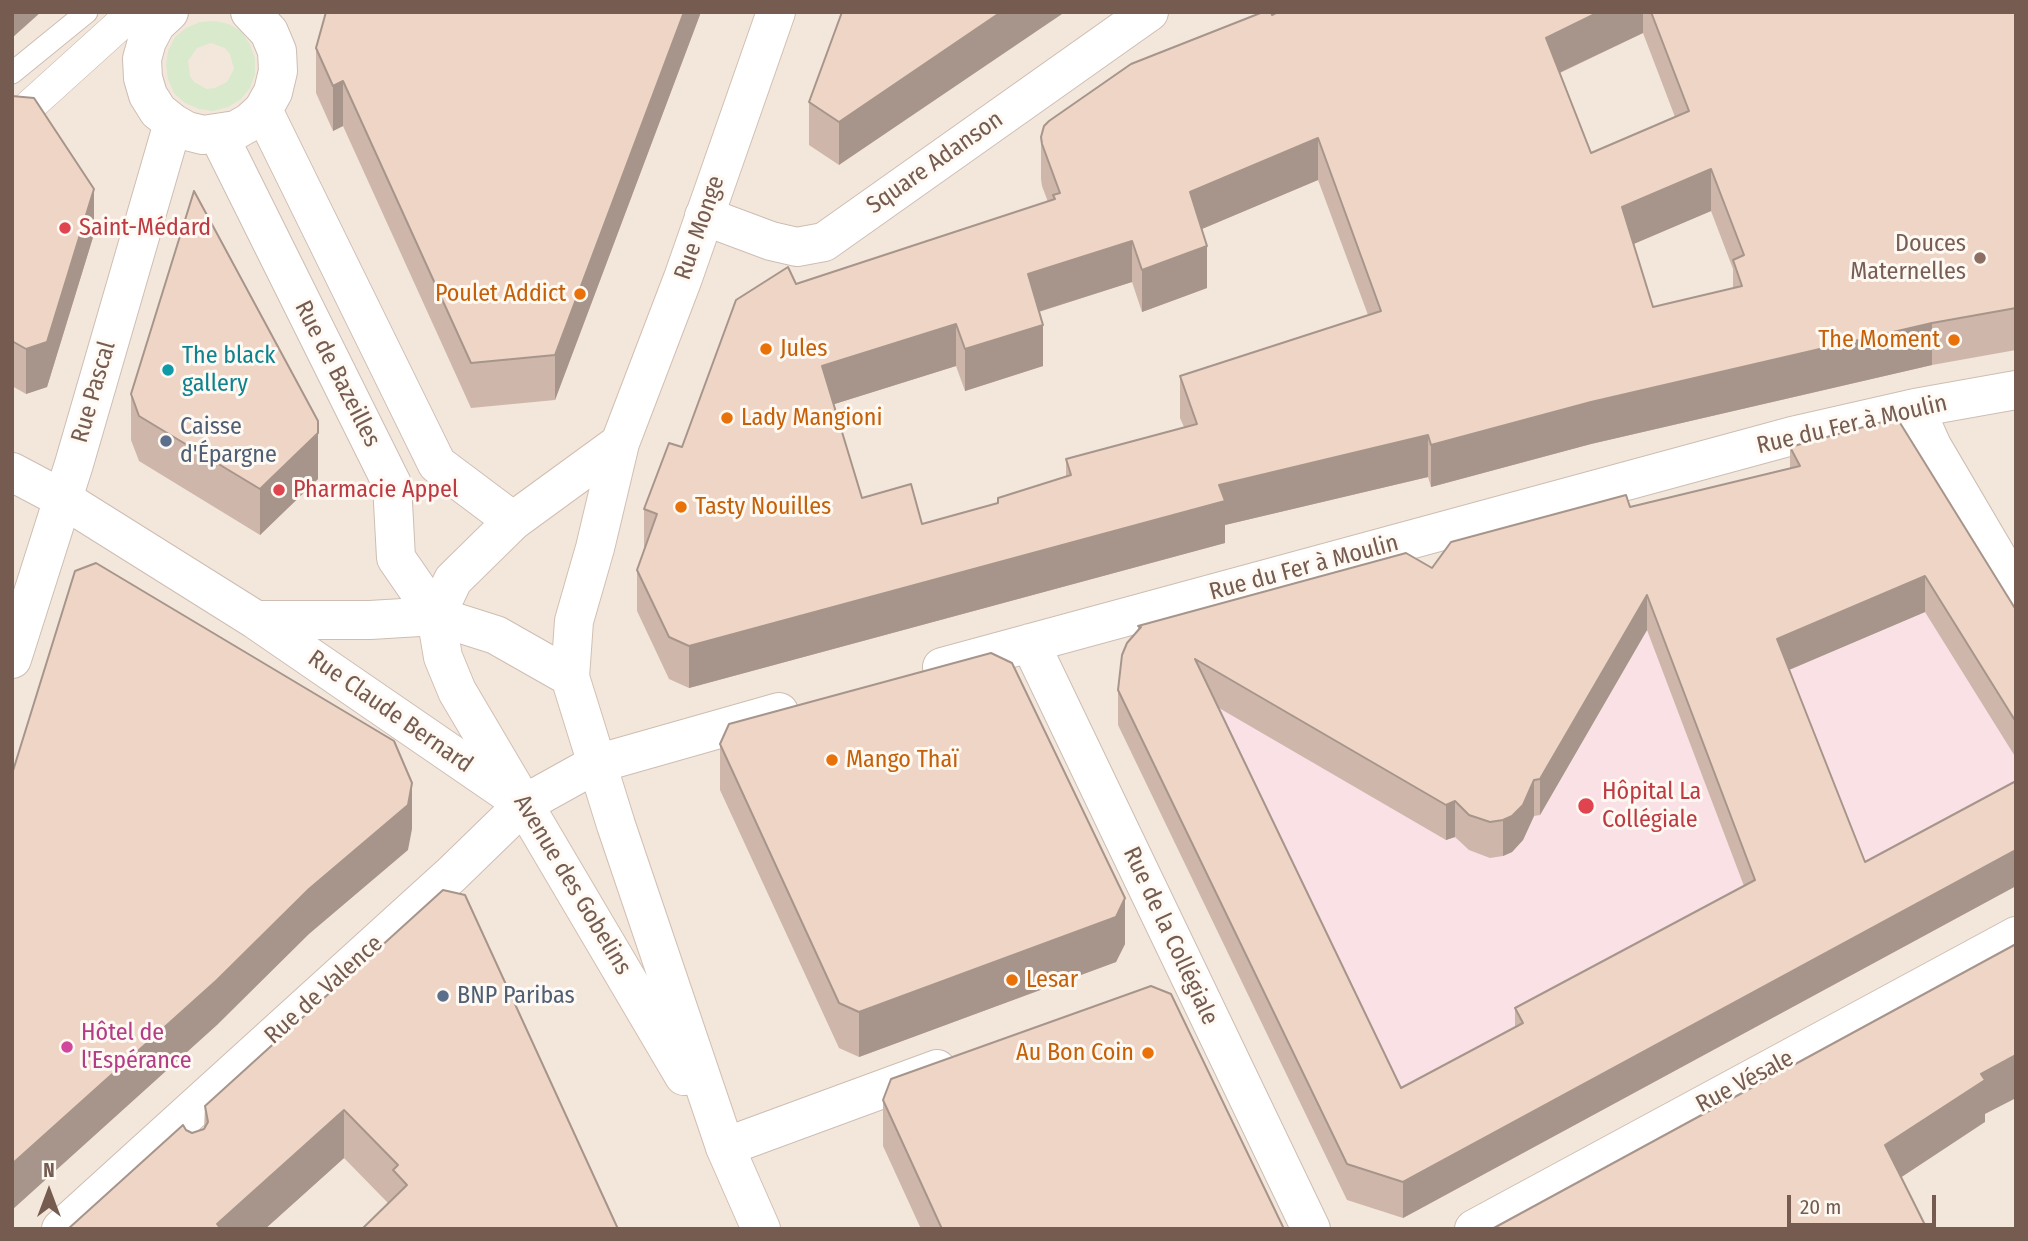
<!DOCTYPE html>
<html>
<head>
<meta charset="utf-8">
<style>
	body { margin:0 }
	#map { position:relative; width:2028px; height:1241px; overflow:hidden; background:#fcf5ed; font-family:"Fira Sans Condensed",sans-serif }
	canvas { display:block }
	.frame { position:absolute; inset:0; border:14px solid #765c50; pointer-events:none }
	.north { position:absolute; left:14px; top:1157px; width:70px; height:70px; -webkit-text-stroke:5px #fef9f3; paint-order:stroke; rotate:0deg; font-size:19px; font-weight:700; line-height:28px; text-align:center; color:#765c50 }
	.north::after { content:''; display:block; margin:auto; width:24px; height:32px; background:#765c50; clip-path:polygon(50% 0,100% 100%,50% 72%,0 100%) }
	.scale { position:absolute; left:1787px; top:1195px; width:149px; height:32px; box-sizing:border-box; border:4px solid #765c50; border-top:0; padding-left:9px; font-size:21px; line-height:24px; white-space:nowrap; color:#765c50; -webkit-text-stroke:5px #fef9f3; paint-order:stroke }
</style>
</head>
<body>
<div id="map">
<canvas width="2028" height="1241"></canvas>
<div class="frame"></div>
<div class="north">N</div>
<div class="scale">20 m</div>
</div>
<script>
const ctx = document.querySelector('canvas').getContext('2d');
ctx.lineJoin = 'round';
function fillPath(path, color) { ctx.fillStyle = color; ctx.fill(path, 'evenodd'); }
const poly = rows => new Path2D(rows.map(r => 'M' + r).join(''));
function trace(path, color, width, dash) { ctx.strokeStyle = color; ctx.lineWidth = width; ctx.lineCap = dash ? 'butt' : 'round'; ctx.setLineDash(dash || []); ctx.stroke(path); }
function label(font, color, halo, rows, align = 'center') {
  ctx.font = font + ' "Fira Sans Condensed",sans-serif'; ctx.lineWidth = 6; ctx.setLineDash([]); ctx.textBaseline = 'middle'; ctx.strokeStyle = halo; ctx.fillStyle = color; for (const [text, x, y, turn = 0] of rows) {
    ctx.save(); ctx.translate(x, y); ctx.rotate((+turn || 0) * Math.PI / 180); ctx.textAlign = isNaN(turn) ? turn : align; if (halo) ctx.strokeText(text, 0, 0); ctx.fillText(text, 0, 0); ctx.restore();
  }
}
const residential = poly([
	[12,12,2016,12,2016,1229,12,1229]
]);
const medical = poly([
	[1790,483,2016,646,2016,886,1403,1218,1347,1200,1125,723]
]);
const green = poly([
	[215,21,229,24,242,32,250,45,255,59,255,74,250,88,241,99,228,107,213,111,199,109,185,103,174,93,168,79,166,65,168,51,175,37,186,28,200,22],
	[211,43,225,48,230,54,234,69,227,82,215,88,207,89,194,82,190,76,188,61,197,48]
]);
const service = poly([
	[12,73,87,12]
]);
const pedestrian = poly([
	[12,122,127,18]
]);
const minor = poly([
	[169,12,156,24,147,41,142,59,143,78,148,95,158,111,173,123,187,131,203,135,236,130,250,122,263,110,273,92,278,71,277,51,269,32,250,12],
	[263,110,437,464,513,521],
	[218,134,392,484,396,558,436,616],
	[704,216,771,241,797,247,824,242,1149,12],
	[1915,408,1932,446,2016,589],
	[1030,643,1311,1229],
	[12,659,74,464,173,123],
	[942,667,1792,436,1915,408,2016,390],
	[725,1147,937,1069],
	[61,1229,452,874,524,804,596,764,779,712],
	[1474,1229,2016,936]
]);
const tertiary = poly([
	[12,472,63,499,256,620,524,804],
	[256,620,370,620,436,616,496,635,570,677]
]);
const secondary = poly([
	[620,443,513,521,453,580,436,616,443,657,457,691,684,1076],
	[761,1229,725,1147,616,825,570,677,574,621,595,548,620,443,683,278,776,12]
]);
const wall = poly([
	[701,12,555,400,471,408,343,126,333,131,316,93,316,48],
	[842,12,839,165,809,145,809,102],
	[1278,12,2016,12,2016,350,1932,365,1591,444,1431,487,1428,477,1225,525,1225,543,689,688,669,679,637,611,637,570,644,549,644,509,682,447,796,284,1048,202,1042,186,1041,179,1041,137],
	[1643,33,1675,117,1591,153,1560,73],
	[1318,180,1368,315,1180,376,1180,418,1184,427,1066,459,1066,476,998,503,922,524,862,498,834,404,956,366,965,391,1043,366,1039,312,1132,282,1142,312,1207,288,1202,229],
	[1711,211,1733,269,1733,288,1653,307,1633,244],
	[12,96,94,234,47,387,26,394,12,386],
	[131,394,318,479,260,535,139,461,131,440],
	[1790,447,2016,610,2016,758,1925,612,1789,670,1865,862,2016,781,2016,886,1403,1218,1347,1200,1118,725,1118,690,1138,630,1138,626,1432,568,1630,507,1790,468],
	[1647,630,1744,886,1515,1008,1515,1027,1401,1088,1219,708,1446,840,1455,837,1469,850,1490,858,1503,856,1512,852,1523,840,1534,816,1540,815],
	[720,744,1125,944,1116,962,859,1057,839,1048,720,790],
	[443,890,618,1229,388,1203,344,1158,265,1229,186,1130,192,1133,204,1129,205,1106],
	[883,1100,1284,1229,921,1229,883,1146]
]);
const shadedWall = poly([
	[12,12,41,12,12,38],
	[684,12,701,12,555,400,555,355],
	[1001,12,1065,12,839,165,839,122],
	[1599,12,1643,12,1643,33,1546,79,1546,38],
	[343,81,343,126,333,131,333,86],
	[1318,138,1318,180,1190,234,1190,192],
	[1711,169,1711,211,1622,249,1622,207],
	[94,189,94,234,47,387,26,394,26,349],
	[1132,241,1132,282,1028,315,1028,274],
	[1207,246,1207,288,1142,312,1142,270],
	[1932,323,1932,365,1591,444,1431,487,1431,445,1591,402],
	[956,324,956,366,822,408,822,366],
	[1043,325,1043,366,965,391,965,349],
	[318,433,318,479,260,535,260,489],
	[1428,435,1428,477,1225,525,1225,543,689,688,689,646,1219,485],
	[1925,576,1925,612,1777,675,1777,639],
	[1647,595,1647,630,1540,815,1540,779],
	[1534,780,1534,816,1523,840,1512,852,1503,856,1503,820],
	[412,783,412,829,408,850,309,934,217,1025,12,1210,12,1164],
	[1455,801,1455,837,1446,840,1446,805],
	[2016,850,2016,886,1403,1218,1403,1182],
	[1125,898,1125,944,1116,962,859,1057,859,1012],
	[2016,1055,2016,1098,1985,1114,1985,1122,1885,1188,1885,1145,1981,1074],
	[344,1110,344,1158,265,1229,217,1229,217,1224]
]);
const building = poly([
	[326,12,684,12,555,355,471,363,343,81,333,86,316,48,326,12],
	[842,12,1001,12,839,122,809,102,842,12],
	[1263,12,1271,12,1272,15,1278,12,1599,12,1546,38,1591,153,1689,111,1651,12,2016,12,2016,308,1932,323,1591,402,1431,445,1428,435,1219,485,1225,501,689,646,669,637,637,570,657,514,644,509,669,443,682,447,736,300,788,267,796,284,1055,199,1053,195,1060,193,1042,144,1041,137,1044,126,1049,121,1131,64,1263,12],
	[1318,138,1381,311,1180,376,1197,424,1066,459,1071,475,998,498,998,503,922,524,911,484,862,498,822,366,956,324,965,349,1043,325,1028,274,1132,241,1142,270,1207,246,1190,192,1318,138],
	[1711,169,1744,255,1733,260,1742,286,1653,307,1622,207,1711,169],
	[12,96,34,98,94,189,47,342,26,349,12,341,12,96],
	[194,191,318,421,318,433,260,489,139,416,131,394,194,191],
	[1897,418,2016,610,2016,722,1925,576,1777,639,1865,862,2016,781,2016,850,1403,1182,1347,1164,1118,690,1122,655,1127,643,1141,627,1138,626,1406,553,1432,568,1451,542,1626,495,1630,507,1800,466,1790,447,1897,418],
	[1647,595,1755,880,1515,1008,1523,1023,1401,1088,1195,659,1446,805,1455,801,1469,815,1490,822,1503,820,1512,816,1523,805,1534,780,1540,779,1647,595],
	[96,563,394,741,412,783,408,805,309,889,217,980,12,1164,12,774,75,571,96,563],
	[991,653,1012,663,1125,898,1116,917,859,1012,839,1003,720,744,729,724,991,653],
	[443,890,465,895,618,1229,362,1229,407,1185,393,1170,398,1165,344,1110,217,1224,221,1229,68,1229,183,1125,186,1130,192,1133,204,1129,208,1122,205,1106,443,890],
	[2016,944,2016,1055,1981,1074,1985,1080,1885,1145,1927,1229,1492,1229,2016,944],
	[1151,986,1171,994,1284,1229,942,1229,883,1100,891,1079,1151,986]
]);
const markers = [
	[65,228,7,"#e0444e"],
	[1980,258,7,"#8d6e63"],
	[580,294,7,"#e8710a"],
	[1954,340,7,"#e8710a"],
	[766,349,7,"#e8710a"],
	[168,370,7,"#0f9aa8"],
	[727,418,7,"#e8710a"],
	[166,441,7,"#5c6f8a"],
	[279,490,7,"#e0444e"],
	[681,507,7,"#e8710a"],
	[832,760,7,"#e8710a"],
	[1586,806,9,"#e0444e"],
	[1012,980,7,"#e8710a"],
	[443,996,7,"#5c6f8a"],
	[67,1047,7,"#d1479c"],
	[1148,1053,7,"#e8710a"]
];
const streetNames = [
	["Square Adanson",935,163,-35],
	["Rue Monge",700,228,-71],
	["Rue de Bazeilles",337,374,63],
	["Rue Pascal",94,392,-74],
	["Rue du Fer à Moulin",1852,425,-13],
	["Rue du Fer à Moulin",1304,568,-15],
	["Rue Claude Bernard",390,712,35],
	["Avenue des Gobelins",572,885,59],
	["Rue de la Collégiale",1170,936,65],
	["Rue de Valence",324,990,-42],
	["Rue Vésale",1745,1082,-28]
];
const healthNames = [
	["Saint-Médard",79,228],
	["Pharmacie Appel",293,490],
	["Hôpital La",1602,792],
	["Collégiale",1602,820]
];
const educationNames = [
	["Douces",1966,244],
	["Maternelles",1966,272]
];
const foodNames = [
	["Poulet Addict",566,294,"right"],
	["The Moment",1940,340,"right"],
	["Jules",780,349],
	["Lady Mangioni",741,418],
	["Tasty Nouilles",695,507],
	["Mango Thaï",846,760],
	["Lesar",1026,980],
	["Au Bon Coin",1134,1053,"right"]
];
const cultureNames = [
	["The black",182,356],
	["gallery",182,384]
];
const serviceNames = [
	["Caisse",180,427],
	["d'Épargne",180,455],
	["BNP Paribas",457,996]
];
const hotelNames = [
	["Hôtel de",81,1033],
	["l'Espérance",81,1061]
];
fillPath(residential, '#f3e7dc');
fillPath(medical, '#f9e1e5');
fillPath(green, '#d9e9cb');
trace(service, '#cebdb2', 23);
trace(pedestrian, '#cebdb2', 33);
trace(minor, '#cebdb2', 40);
trace(tertiary, '#cebdb2', 40);
trace(secondary, '#d3bfb2', 40);
trace(service, '#fff', 21);
trace(pedestrian, '#fff', 32);
trace(minor, '#fff', 38);
trace(tertiary, '#fff', 38);
trace(secondary, '#fff', 38);
fillPath(wall, '#ceb7aa');
fillPath(shadedWall, '#a7958b');
fillPath(building, '#efd5c6');
trace(building, '#a7958b', 2);
for (const [x, y, r, color] of markers) { const dot = new Path2D(); dot.arc(x, y, r, 0, 2 * Math.PI); ctx.fillStyle = color; ctx.fill(dot); trace(dot, '#fef9f3', 2.5); }
label('24px', '#765c50', '#fef9f3', streetNames);
label('24px', '#be3a42', '#fef9f3', healthNames, 'left');
label('24px', '#785e54', '#fef9f3', educationNames, 'right');
label('24px', '#c56008', '#fef9f3', foodNames, 'left');
label('24px', '#0d838f', '#fef9f3', cultureNames, 'left');
label('24px', '#4e5e75', '#fef9f3', serviceNames, 'left');
label('24px', '#b23c85', '#fef9f3', hotelNames, 'left');
</script>
</body>
</html>
